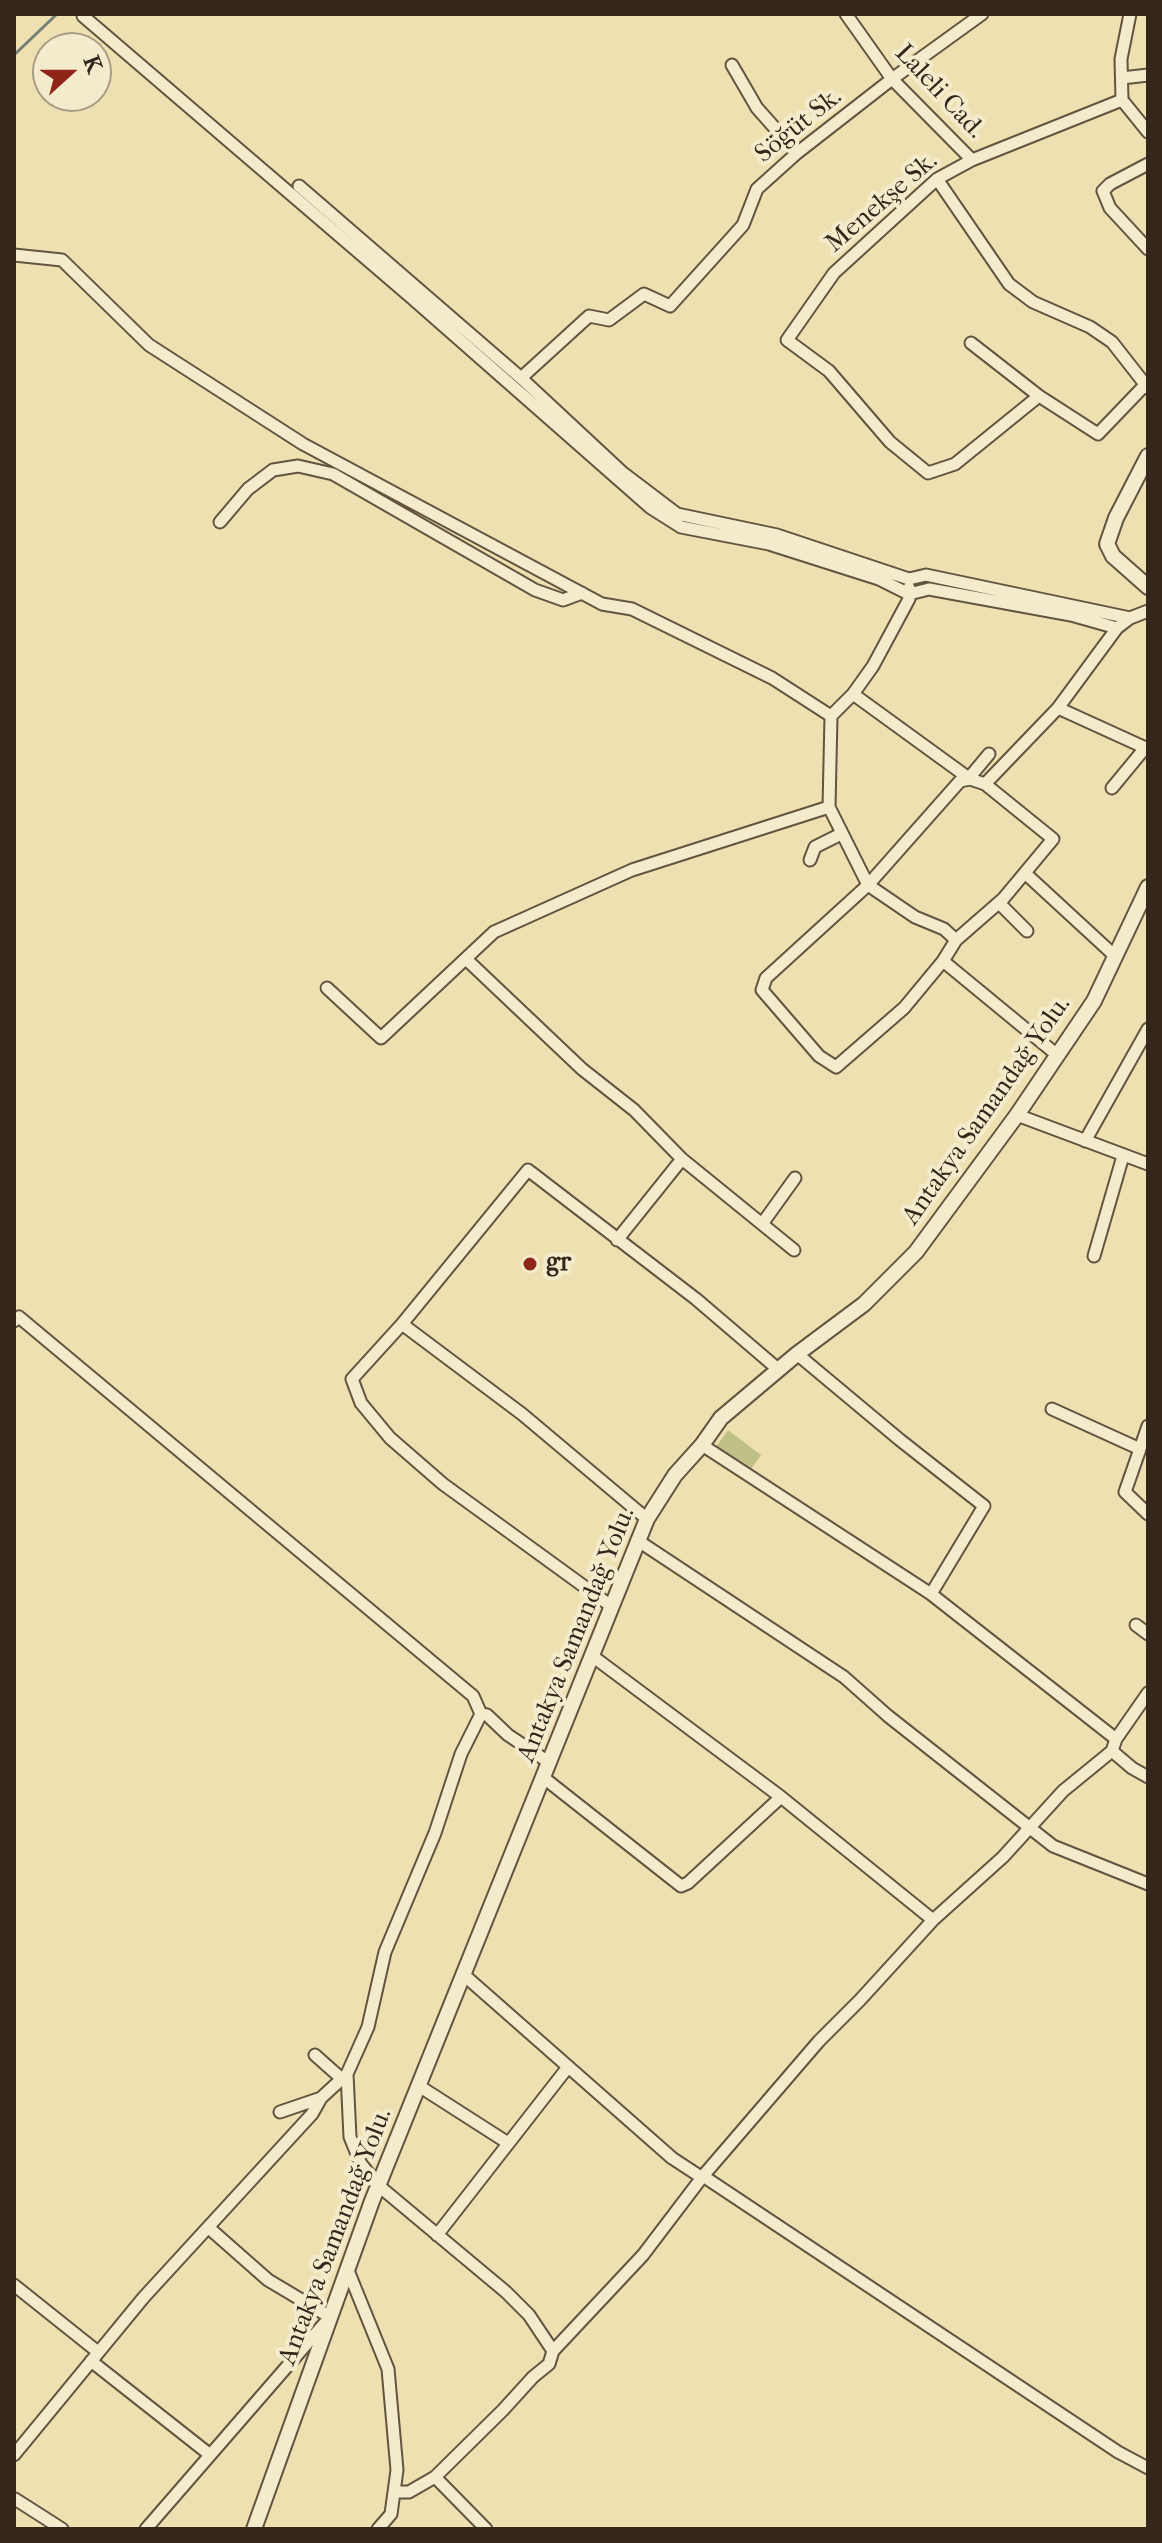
<!DOCTYPE html>
<html>
<head>
<meta charset="utf-8">
<style>
	body { margin:0 }
	#map { position:relative; width:1162px; height:2543px; overflow:hidden; background:#eee0b0; font-family:"IM FELL French Canon",serif }
	canvas { display:block }
	.frame { position:absolute; inset:0; border:16px solid #35261b; pointer-events:none }
	.north { position:absolute; left:32px; top:32px; width:80px; height:80px; box-sizing:border-box; background:#f4ebcc; border:2px solid #a89c85; border-radius:50%; rotate:69deg; font-size:22px; font-weight:700; line-height:32px; text-align:center; color:#35261b }
	.north::after { content:''; display:block; margin:auto; width:28px; height:36px; background:#8f2418; clip-path:polygon(50% 0,100% 100%,50% 72%,0 100%) }
</style>
</head>
<body>
<div id="map">
<canvas width="1162" height="2543"></canvas>
<div class="frame"></div>
<div class="north">K</div>
</div>
<script>
const ctx = document.querySelector('canvas').getContext('2d');
ctx.lineJoin = 'round';
function fillPath(path, color) { ctx.fillStyle = color; ctx.fill(path, 'evenodd'); }
const poly = rows => new Path2D(rows.map(r => 'M' + r).join(''));
function trace(path, color, width, dash) { ctx.strokeStyle = color; ctx.lineWidth = width; ctx.lineCap = dash ? 'butt' : 'round'; ctx.setLineDash(dash || []); ctx.stroke(path); }
function label(font, color, halo, rows, align = 'center') {
  ctx.font = font + ' "IM FELL French Canon",serif'; ctx.lineWidth = 8; ctx.setLineDash([]); ctx.textBaseline = 'middle'; ctx.strokeStyle = halo; ctx.fillStyle = color; for (const [text, x, y, turn = 0] of rows) {
    ctx.save(); ctx.translate(x, y); ctx.rotate((+turn || 0) * Math.PI / 180); ctx.textAlign = isNaN(turn) ? turn : align; if (halo) ctx.strokeText(text, 0, 0); ctx.fillText(text, 0, 0); ctx.restore();
  }
}
const green = poly([
	[728,1430,761,1455,749,1472,716,1447]
]);
const stream = poly([
	[14,55,57,14]
]);
const minor = poly([
	[846,14,892,79,972,160],
	[1130,14,1121,59,1122,100,1148,132],
	[83,16,412,298,651,508,681,527,769,544,879,579,909,594,929,589,1071,615,1117,628],
	[732,65,757,108,797,153],
	[1122,78,1148,75],
	[1122,100,972,160,937,179,834,273,787,340,829,371,890,442,928,473,955,464,1039,396,1098,434,1145,385],
	[1148,164,1110,184,1103,191,1110,208,1148,249],
	[937,179,1009,284,1033,302,1090,327,1112,342,1148,388],
	[299,186,521,378,623,473,677,514,777,535,909,579,926,575,1130,618],
	[14,255,62,260,149,345,303,444,602,604,632,609,772,678,831,716],
	[971,343,1039,396],
	[521,378,589,316,609,320,644,294,670,306,743,225,757,189,797,153,892,79,982,14],
	[220,522,248,489,273,470,298,466,333,474,535,590,563,600,582,593],
	[909,588,909,599,873,666,853,694,831,716,829,807,868,885,915,917,944,929,956,940],
	[853,694,970,779],
	[1058,708,1148,749],
	[969,778,989,754],
	[985,784,970,779,960,781,868,885,766,978,762,990,819,1056,836,1067,904,1008,943,961,956,940,1003,899,1053,839,985,784,1058,708,1117,628,1130,618,1148,611],
	[1112,788,1145,748],
	[810,860,815,847,841,834],
	[1026,874,1115,956],
	[999,903,1027,931],
	[466,959,582,1069,634,1110,682,1159,794,1250],
	[943,961,1056,1054],
	[327,988,381,1038,494,932,632,870,829,807],
	[1017,1115,1148,1164],
	[1085,1141,1148,1029],
	[762,1224,795,1178],
	[617,1240,682,1159],
	[1094,1256,1123,1156],
	[14,1321,19,1317,473,1696,481,1714,487,1715,508,1735,550,1763],
	[402,1324,522,1414,647,1519],
	[797,1354,900,1440,984,1506,931,1594],
	[1052,1409,1140,1449],
	[1148,1426,1125,1492,1148,1514],
	[702,1445,931,1594,1116,1739],
	[637,1540,844,1677,888,1716,1053,1846,1148,1884],
	[611,1606,443,1484,390,1438,361,1403,352,1379,402,1324,528,1170,696,1299,779,1370],
	[1136,1625,1148,1634],
	[591,1655,781,1797,933,1920],
	[1112,1751,1132,1768,1148,1777],
	[544,1778,681,1886,688,1883,781,1797],
	[464,1975,672,2158,701,2177],
	[315,2055,342,2079],
	[347,2074,350,2137,361,2164,379,2186,506,2292,529,2315,553,2351],
	[419,2086,508,2143],
	[280,2112,321,2098,347,2074,368,2027,385,1952,435,1833,461,1754,481,1714],
	[703,2176,1118,2452,1148,2468],
	[437,2235,568,2067],
	[347,2268,388,2369,397,2470,391,2514,378,2529],
	[14,2285,98,2352],
	[91,2361,209,2454],
	[14,2455,144,2297,312,2114,321,2098],
	[435,2477,486,2529],
	[394,2492,409,2492,435,2477,503,2410,533,2377,549,2364,553,2351,643,2255,703,2176,819,2041,860,2000,933,1920,1003,1857,1063,1791,1112,1751,1116,1739,1148,1693],
	[15,2499,62,2529],
	[146,2529,330,2317,268,2280,209,2228]
]);
const tertiary = poly([
	[1148,456,1116,518,1107,544,1113,556,1148,587],
	[254,2529,372,2201,647,1519,675,1475,702,1445,721,1418,797,1354,864,1304,916,1252,1017,1115,1094,1001,1148,887]
]);
const markers = [
	[530,1264,8,"#8f2418"]
];
const streetNames = [
	["Laleli Cad.",939,92,47],
	["Söğüt Sk.",799,126,-39],
	["Menekşe Sk.",882,203,-41],
	["Antakya Samandağ Yolu.",987,1111,-55],
	["Antakya Samandağ Yolu.",577,1635,-68],
	["Antakya Samandağ Yolu.",336,2237,-69]
];
const poiNames = [
	["gr",546,1264]
];
fillPath(green, '#bfc086');
trace(stream, '#737f77', 3);
trace(minor, '#635440', 15);
trace(tertiary, '#635440', 18);
trace(minor, '#f4ebcc', 11);
trace(tertiary, '#f4ebcc', 14);
for (const [x, y, r, color] of markers) { const dot = new Path2D(); dot.arc(x, y, r, 0, 2 * Math.PI); ctx.fillStyle = color; ctx.fill(dot); trace(dot, '#f4ebcc', 3); }
label('26px', '#35261b', '#f4ebcc', streetNames);
label('bold 26px', '#35261b', '#f4ebcc', poiNames, 'left');
</script>
</body>
</html>
